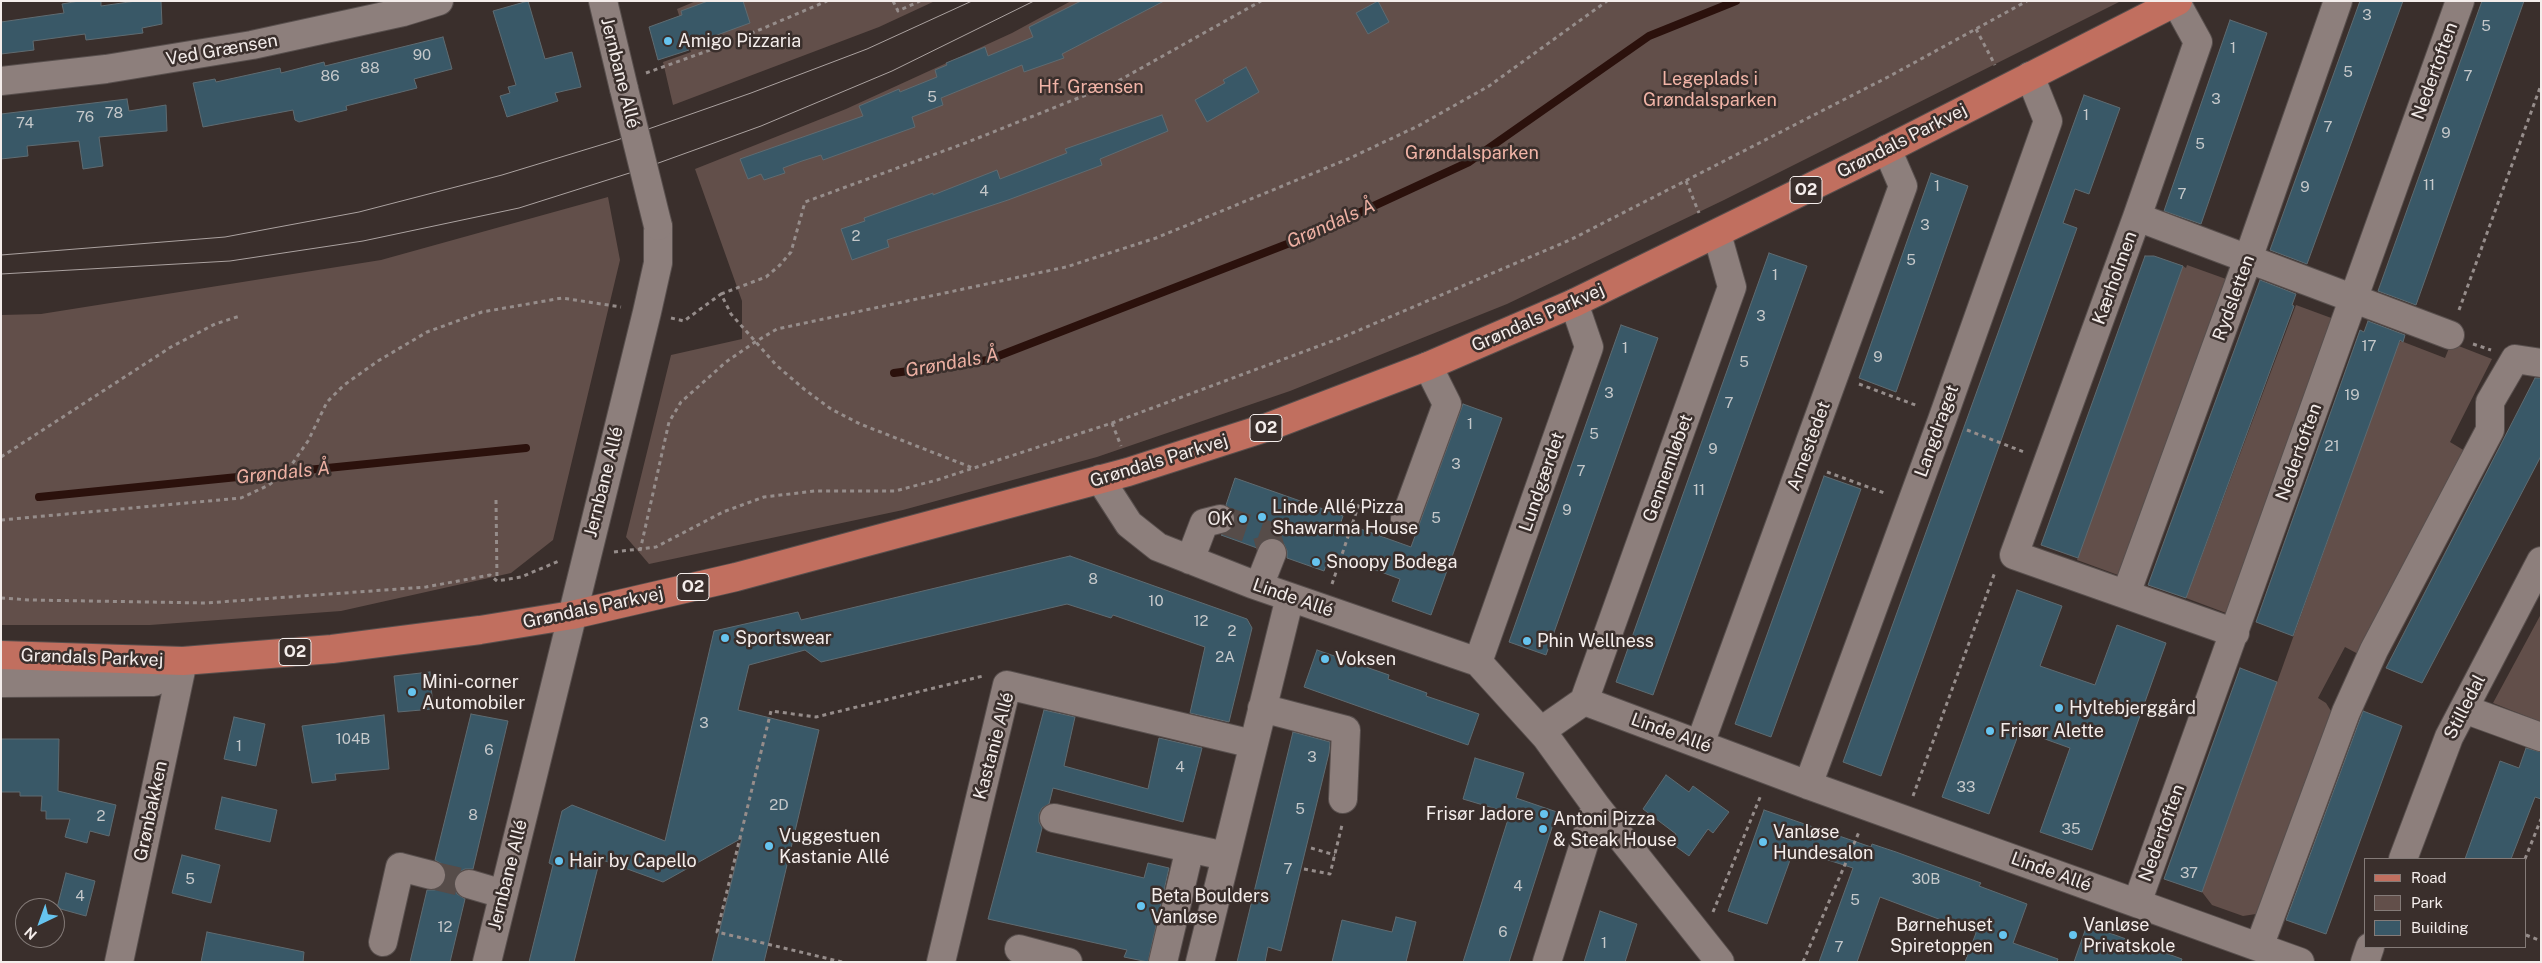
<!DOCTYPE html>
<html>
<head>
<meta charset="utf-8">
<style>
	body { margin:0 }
	#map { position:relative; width:2542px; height:963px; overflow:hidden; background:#3a2f2c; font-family:"Public Sans",sans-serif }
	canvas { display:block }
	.frame { position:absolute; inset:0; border:2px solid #f4edeb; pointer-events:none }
	.legend { position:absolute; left:2364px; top:858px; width:162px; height:90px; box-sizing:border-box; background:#3a2f2c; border:1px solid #847b78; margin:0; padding:6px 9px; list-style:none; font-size:15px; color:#f4edeb }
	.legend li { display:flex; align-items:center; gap:10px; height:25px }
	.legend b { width:25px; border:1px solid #847b78 }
	.north { position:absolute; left:15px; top:898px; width:50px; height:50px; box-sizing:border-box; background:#3a2f2c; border:1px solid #847b78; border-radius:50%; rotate:222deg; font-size:14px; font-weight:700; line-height:20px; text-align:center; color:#f4edeb }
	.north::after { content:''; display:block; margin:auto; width:18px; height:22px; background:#66c4ef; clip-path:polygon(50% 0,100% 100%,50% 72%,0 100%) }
</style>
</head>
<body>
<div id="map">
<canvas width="2542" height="963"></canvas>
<div class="frame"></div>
<ul class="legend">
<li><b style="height:6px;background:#c16f5f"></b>Road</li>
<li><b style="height:14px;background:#624f4a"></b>Park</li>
<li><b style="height:14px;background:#395867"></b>Building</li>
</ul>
<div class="north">N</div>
</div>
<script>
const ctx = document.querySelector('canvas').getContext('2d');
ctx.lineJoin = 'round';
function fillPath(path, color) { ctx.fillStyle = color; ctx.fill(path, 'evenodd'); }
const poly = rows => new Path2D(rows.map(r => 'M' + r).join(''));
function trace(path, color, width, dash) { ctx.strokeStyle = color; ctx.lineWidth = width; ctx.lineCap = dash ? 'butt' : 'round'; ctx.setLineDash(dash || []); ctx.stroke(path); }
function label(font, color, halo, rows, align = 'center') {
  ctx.font = font + ' "Public Sans",sans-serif'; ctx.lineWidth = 5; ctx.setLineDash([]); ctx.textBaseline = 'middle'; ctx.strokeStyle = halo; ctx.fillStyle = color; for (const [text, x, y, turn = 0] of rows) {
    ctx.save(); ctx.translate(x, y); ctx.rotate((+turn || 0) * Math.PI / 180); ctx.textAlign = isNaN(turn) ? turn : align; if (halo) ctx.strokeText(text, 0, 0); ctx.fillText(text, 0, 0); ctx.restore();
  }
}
const green = poly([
	[696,1,935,1,879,27,673,105,663,62,691,52,677,9],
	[1071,1,2121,1,1724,200,1507,304,1290,391,1097,457,903,510,649,564,626,537,671,355,742,339,742,301,695,169,846,109,1012,33],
	[608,197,620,260,553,540,511,573,341,611,150,625,1,625,1,315,41,314,381,260],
	[2187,265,2226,279,2118,575,2077,560,2183,266,2186,268],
	[2296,305,2334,319,2226,613,2186,598],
	[2401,341,2445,358,2451,343,2492,359,2450,442,2465,451,2360,655,2345,647,2318,698,2326,703,2331,711,2329,721,2263,905,2256,914,2243,916,2212,905,2202,892,2398,344],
	[2541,614,2541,722,2493,703]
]);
const stream = poly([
	[894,373,988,360,1313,234,1469,162,1649,36,1736,1],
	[39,497,526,448]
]);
const building = poly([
	[79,1,101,1,101,6,136,1,161,1,162,24,142,28,143,33,86,40,85,34,33,41,34,50,1,54,1,22,64,13,62,4,79,1],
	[528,1,545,59,572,52,581,87,555,93,558,101,507,117,500,96,510,93,508,87,516,85,493,11,528,1],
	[708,1,743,1,750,23,687,46,689,50,658,60,649,27,682,15,681,11,708,1],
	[1081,1,1164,1,1062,54,1064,58,1024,72,1022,65,941,98,943,105,912,117,915,127,823,160,821,155,802,161,783,168,785,173,764,180,761,174,748,179,740,159,863,116,859,106,899,89,900,92,937,77,935,70,947,65,946,63,985,47,988,56,1033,37,1029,27,1081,1],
	[1378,1,1389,22,1368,34,1356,13,1378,1],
	[2360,1,2403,1,2307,264,2270,250,2360,1],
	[2482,1,2524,1,2416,305,2378,291,2482,1],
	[2230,20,2267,33,2201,224,2164,211,2230,20],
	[443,37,452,69,414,79,417,88,346,106,347,110,299,122,295,120,293,110,203,127,193,83,215,79,216,82,280,68,281,73,324,62,325,66,443,37],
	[1246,67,1259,92,1207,122,1195,100,1225,83,1223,80,1246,67],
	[2084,95,2120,108,2089,194,2075,189,2063,223,2077,228,1881,776,1843,762,2084,95],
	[127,99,129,111,166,105,167,131,99,137,103,166,83,169,79,141,27,146,28,156,1,159,1,114,127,99],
	[1162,115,1168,131,1100,159,1102,165,1008,200,887,240,889,247,852,260,841,229,865,221,864,218,933,193,933,195,997,170,1000,179,1067,153,1065,149,1162,115],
	[1931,173,1968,186,1896,392,1859,378,1931,173],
	[1769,253,1807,266,1653,695,1616,682,1769,253],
	[2145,256,2154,256,2183,266,2078,558,2041,545,2145,256],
	[2260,280,2296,294,2292,305,2294,306,2186,598,2148,585,2260,280],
	[2368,321,2405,335,2403,342,2400,340,2293,636,2256,622,2360,330,2364,332,2368,321],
	[1621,325,1658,338,1546,655,1509,642,1621,325],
	[2535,378,2541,378,2541,456,2422,683,2386,668,2535,378],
	[1463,404,1502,418,1431,615,1392,601,1400,579,1330,553,1324,571,1287,558,1287,551,1284,544,1277,538,1270,538,1263,541,1257,548,1221,535,1230,531,1235,523,1235,515,1226,505,1235,478,1343,516,1341,522,1411,547,1463,404],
	[1824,476,1861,489,1771,737,1735,724,1824,476],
	[1070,556,1247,619,1252,628,1229,722,1190,713,1205,647,1113,615,1111,618,1067,604,821,662,805,650,749,665,738,710,819,730,764,962,712,962,742,838,663,882,600,859,574,962,529,962,553,865,549,863,562,811,572,805,665,841,714,631,798,612,801,620,1070,556],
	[2017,590,2062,606,2040,666,2095,685,2117,625,2166,643,2092,850,2040,832,2070,748,2020,730,1989,814,1942,797,2017,590],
	[1317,650,1389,675,1388,679,1427,693,1426,696,1479,714,1468,745,1304,687,1317,650],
	[2240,668,2277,682,2202,892,2164,879,2240,668],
	[430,672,433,709,398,712,394,676,430,672],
	[1044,710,1075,717,1064,766,1148,789,1159,738,1202,748,1183,822,1053,788,1049,804,1042,808,1039,814,1039,822,1042,828,1036,852,1144,878,1148,863,1169,868,1148,962,1124,957,1127,950,988,919,1044,710],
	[2363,711,2402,726,2326,934,2286,920,2363,711],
	[471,714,508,721,473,869,465,869,459,872,454,880,454,888,457,894,465,899,450,962,410,962,427,890,435,890,442,886,446,878,446,871,442,864,435,860,471,714],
	[384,715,389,769,335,774,336,780,312,783,302,726,384,715],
	[234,717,265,724,256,766,224,759,234,717],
	[1293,732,1330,742,1329,753,1281,951,1268,947,1265,962,1237,962,1293,732],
	[1,739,59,739,58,791,116,805,109,836,90,831,87,843,65,837,70,819,46,819,46,811,41,811,42,796,20,796,20,792,1,792,1,739],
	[2526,748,2541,752,2541,799,2535,797,2511,859,2465,859,2500,761,2519,768,2526,748],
	[1475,758,1524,773,1516,798,1557,812,1509,962,1463,962,1510,813,1463,799,1475,758],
	[1666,775,1689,792,1693,786,1729,812,1713,833,1708,829,1689,856,1671,843,1676,834,1643,809,1666,775],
	[222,797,277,810,270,842,215,829,222,797],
	[1764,810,1871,847,1872,844,1896,852,1981,883,1979,886,2027,904,2013,943,2058,959,2057,962,1965,962,1976,933,1880,897,1857,962,1819,962,1853,868,1794,849,1767,924,1728,911,1764,810],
	[182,855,220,865,211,903,172,893,182,855],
	[66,873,95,881,86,916,57,908,66,873],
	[1600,911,1637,924,1625,962,1584,962,1600,911],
	[1396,917,1416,922,1406,962,1332,962,1342,920,1392,932,1396,917],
	[2087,925,2182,959,2181,962,2074,962,2087,925],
	[207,932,304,952,303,962,201,962,207,932]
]);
const minorTunnel = poly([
	[1220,519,1267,535,1272,553],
	[431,875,469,884]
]);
const path = poly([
	[893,1,898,11,920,1],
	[1976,29,1995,65],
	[646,73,724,45,827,1],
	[1686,181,1699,213],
	[721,294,766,277,780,265,791,252,805,202,968,142,1111,85,1261,1],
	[2459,310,2541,85],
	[671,318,684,321,721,294,731,314,776,365,804,389,831,409,860,424,973,468],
	[2473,344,2491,350],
	[1859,384,1918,406],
	[1112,423,1121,446],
	[1967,430,2024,452],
	[1,457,171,347,215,324,240,316],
	[1827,472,1887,494],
	[496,500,497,580],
	[1,520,241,498,269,485,290,467,308,441,327,402,344,385,378,361,427,332,482,312,562,298,621,307],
	[640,551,669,422,681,402,726,362,755,342,777,329,1066,267,1156,238,1348,159,1418,126,1489,86,1607,1],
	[614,552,656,547,723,512,764,497,815,491,895,491,937,480,1112,423,1343,337,1570,240,1888,77,2027,1],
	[1332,584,1359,504,1380,511],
	[1,598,30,600,206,603,426,587,490,575,497,581,521,577,559,561],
	[1913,796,1995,572],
	[1311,848,1335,855],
	[2525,859,2541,819],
	[1304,869,1330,874,1342,825],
	[1713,912,1761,795],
	[2526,935,2541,941],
	[842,962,717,932,771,711,816,717,983,676],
	[1803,962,1859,832]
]);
const minor = poly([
	[603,1,624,89],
	[2176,2,2198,42,2137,217,2014,555,2235,633],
	[1,81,106,69,252,45,403,12,439,1],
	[2137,217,2450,335],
	[1100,479,1129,524,1158,547,1252,584,1478,662,1546,737,1596,806,1720,962],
	[1405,519,1447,404,1428,366],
	[1190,560,1204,523,1220,519],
	[1259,586,1272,553],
	[2126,594,2248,259,2338,1],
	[1478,662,1589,347,1574,303],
	[1,683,154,682,183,661],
	[1584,701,1732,287,1717,234],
	[1262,708,1346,730,1343,799],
	[2464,709,2541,737],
	[1541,731,1584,701,1808,785,2300,962],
	[1700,744,1903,186,1887,149],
	[1808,785,1942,420,2048,121,2030,76],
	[1054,818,1225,856],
	[2403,859,2449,737,2541,561],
	[469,884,503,894],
	[2137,903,2460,1],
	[383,942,400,867,431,875],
	[2259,947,2346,712,2374,650,2490,430,2490,402,2515,359,2541,363],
	[1019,949,1068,962],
	[119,962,183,661],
	[487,962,647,312,658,263,658,226],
	[941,962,1007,685,1253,744],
	[1163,962,1190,848],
	[1200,962,1290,597],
	[1547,962,1596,806],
	[2365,962,2370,947]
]);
const major = poly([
	[1,655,183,661,332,649,480,630,572,615,736,577,1128,472,1268,427,1428,366,1574,303,1876,155,2178,1]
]);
const tram = poly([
	[1,255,225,237,359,212,502,175,617,140,751,93,867,49,972,1],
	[1,274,230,261,363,241,519,208,639,170,761,126,892,71,1034,1]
]);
const minorBridge = poly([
	[624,89,658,226]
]);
const markers = [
	[668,41,5,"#66c4ef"],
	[1262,517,5,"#66c4ef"],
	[1243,519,5,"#66c4ef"],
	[1316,562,5,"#66c4ef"],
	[725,638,5,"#66c4ef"],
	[1527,641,5,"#66c4ef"],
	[1325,659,5,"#66c4ef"],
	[412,692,5,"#66c4ef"],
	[2059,708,5,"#66c4ef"],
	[1990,731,5,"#66c4ef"],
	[1544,814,5,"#66c4ef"],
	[1543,829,5,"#66c4ef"],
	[1763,842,5,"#66c4ef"],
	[769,846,5,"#66c4ef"],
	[559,861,5,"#66c4ef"],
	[1141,906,5,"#66c4ef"],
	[2003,935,5,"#66c4ef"],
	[2073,935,5,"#66c4ef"]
];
const numberNames = [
	["3",2367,15],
	["5",2486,26],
	["1",2233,48],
	["90",422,55],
	["88",370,68],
	["5",2348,72],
	["86",330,76],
	["7",2468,76],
	["5",932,97],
	["3",2216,99],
	["78",114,113],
	["1",2086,115],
	["76",85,117],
	["74",25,123],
	["7",2328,127],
	["9",2446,133],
	["5",2200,144],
	["11",2429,185],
	["1",1937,186],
	["9",2305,187],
	["4",984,191],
	["7",2182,194],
	["3",1925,225],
	["2",856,236],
	["5",1911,260],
	["1",1775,275],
	["3",1761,316],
	["17",2369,346],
	["1",1625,348],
	["9",1878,357],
	["5",1744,362],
	["3",1609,393],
	["19",2352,395],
	["7",1729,403],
	["1",1470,424],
	["5",1594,434],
	["21",2332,446],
	["9",1713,449],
	["3",1456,464],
	["7",1581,471],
	["11",1699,490],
	["9",1567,510],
	["5",1436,518],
	["8",1093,579],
	["10",1156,601],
	["12",1201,621],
	["2",1232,631],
	["2A",1225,657],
	["3",704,723],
	["104B",353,739],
	["1",239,746],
	["6",489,750],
	["3",1312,757],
	["4",1180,767],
	["33",1966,787],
	["2D",779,805],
	["5",1300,809],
	["8",473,815],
	["2",101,816],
	["35",2071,829],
	["7",1288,869],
	["37",2189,873],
	["5",190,879],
	["30B",1926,879],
	["4",1518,886],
	["4",80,896],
	["5",1855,900],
	["12",445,927],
	["6",1503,932],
	["1",1604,943],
	["7",1839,947]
];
const shields = [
	[1806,190,32],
	[1266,428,32],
	[693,587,32],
	[295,652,32]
];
const shieldNames = [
	["O2",1806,190],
	["O2",1266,428],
	["O2",693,587],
	["O2",295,652]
];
const poiNames = [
	["Amigo Pizzaria",678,41],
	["Linde Allé Pizza",1272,507],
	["Shawarma House",1272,528],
	["OK",1233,519,"right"],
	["Snoopy Bodega",1326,562],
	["Sportswear",735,638],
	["Phin Wellness",1537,641],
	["Voksen",1335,659],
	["Mini-corner",422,682],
	["Automobiler",422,703],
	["Hyltebjerggård",2069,708],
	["Frisør Alette",2000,731],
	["Frisør Jadore",1534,814,"right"],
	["Antoni Pizza",1553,819],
	["& Steak House",1553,840],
	["Vanløse",1773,832],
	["Hundesalon",1773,853],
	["Vuggestuen",779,836],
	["Kastanie Allé",779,857],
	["Hair by Capello",569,861],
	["Beta Boulders",1151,896],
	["Vanløse",1151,917],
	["Børnehuset",1993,925,"right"],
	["Spiretoppen",1993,946,"right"],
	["Vanløse",2083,925],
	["Privatskole",2083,946]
];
const streetNames = [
	["Ved Grænsen",222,50,-10],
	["Nedertoften",2435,71,-70],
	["Jernbane Allé",620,73,76],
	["Grøndals Parkvej",1902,141,-27],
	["Kærholmen",2115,278,-70],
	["Rydsletten",2234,298,-70],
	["Grøndals Parkvej",1538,318,-24],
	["Langdraget",1937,431,-70],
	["Arnestedet",1809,446,-70],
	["Nedertoften",2299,452,-70],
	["Grøndals Parkvej",1159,461,-17],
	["Gennemløbet",1668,468,-70],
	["Jernbane Allé",604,482,-76],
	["Lundgærdet",1542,482,-71],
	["Linde Allé",1293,598,19],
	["Grøndals Parkvej",593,608,-12],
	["Grøndals Parkvej",92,658,2],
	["Stilledal",2465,707,-63],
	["Linde Allé",1671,733,20],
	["Kastanie Allé",994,746,-75],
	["Grønbakken",151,811,-78],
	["Nedertoften",2162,833,-70],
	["Linde Allé",2051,872,20],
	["Jernbane Allé",508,875,-76]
];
const parkNames = [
	["Legeplads i",1710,79],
	["Grøndalsparken",1710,100],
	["Hf. Grænsen",1091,87],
	["Grøndalsparken",1472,153]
];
const waterNames = [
	["Grøndals Å",1331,224,-24],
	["Grøndals Å",952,363,-10],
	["Grøndals Å",283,473,-6]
];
fillPath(green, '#624f4a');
trace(stream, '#2b110c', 8);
fillPath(building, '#395867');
trace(building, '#5f6b71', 1);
trace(minorTunnel, '#564c49', 28, [28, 14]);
trace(minor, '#584f4d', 30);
trace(major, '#584f4d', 30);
trace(path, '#968d8b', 3, [4, 4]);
trace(minor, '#8d7f7c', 28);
trace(major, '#c16f5f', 28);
trace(tram, '#aba2a0', 1);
trace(minorBridge, '#584f4d', 30, []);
trace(minorBridge, '#8d7f7c', 28);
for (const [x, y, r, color] of markers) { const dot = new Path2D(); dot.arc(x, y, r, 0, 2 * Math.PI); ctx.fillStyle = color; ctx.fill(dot); trace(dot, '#3a2f2c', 2); }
label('15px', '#c5c8ca', null, numberNames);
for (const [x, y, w] of shields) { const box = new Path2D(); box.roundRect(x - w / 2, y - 13.5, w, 27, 4); ctx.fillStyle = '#3a2f2c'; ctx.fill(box); trace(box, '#f4edeb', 1); }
label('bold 16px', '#f4edeb', null, shieldNames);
label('18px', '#f4edeb', '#3a2f2c', poiNames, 'left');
label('18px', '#f4edeb', '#3a2f2c', streetNames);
label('18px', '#f1b4a7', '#3a2f2c', parkNames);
label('italic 19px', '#edb0a3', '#3a2f2c', waterNames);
</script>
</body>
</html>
